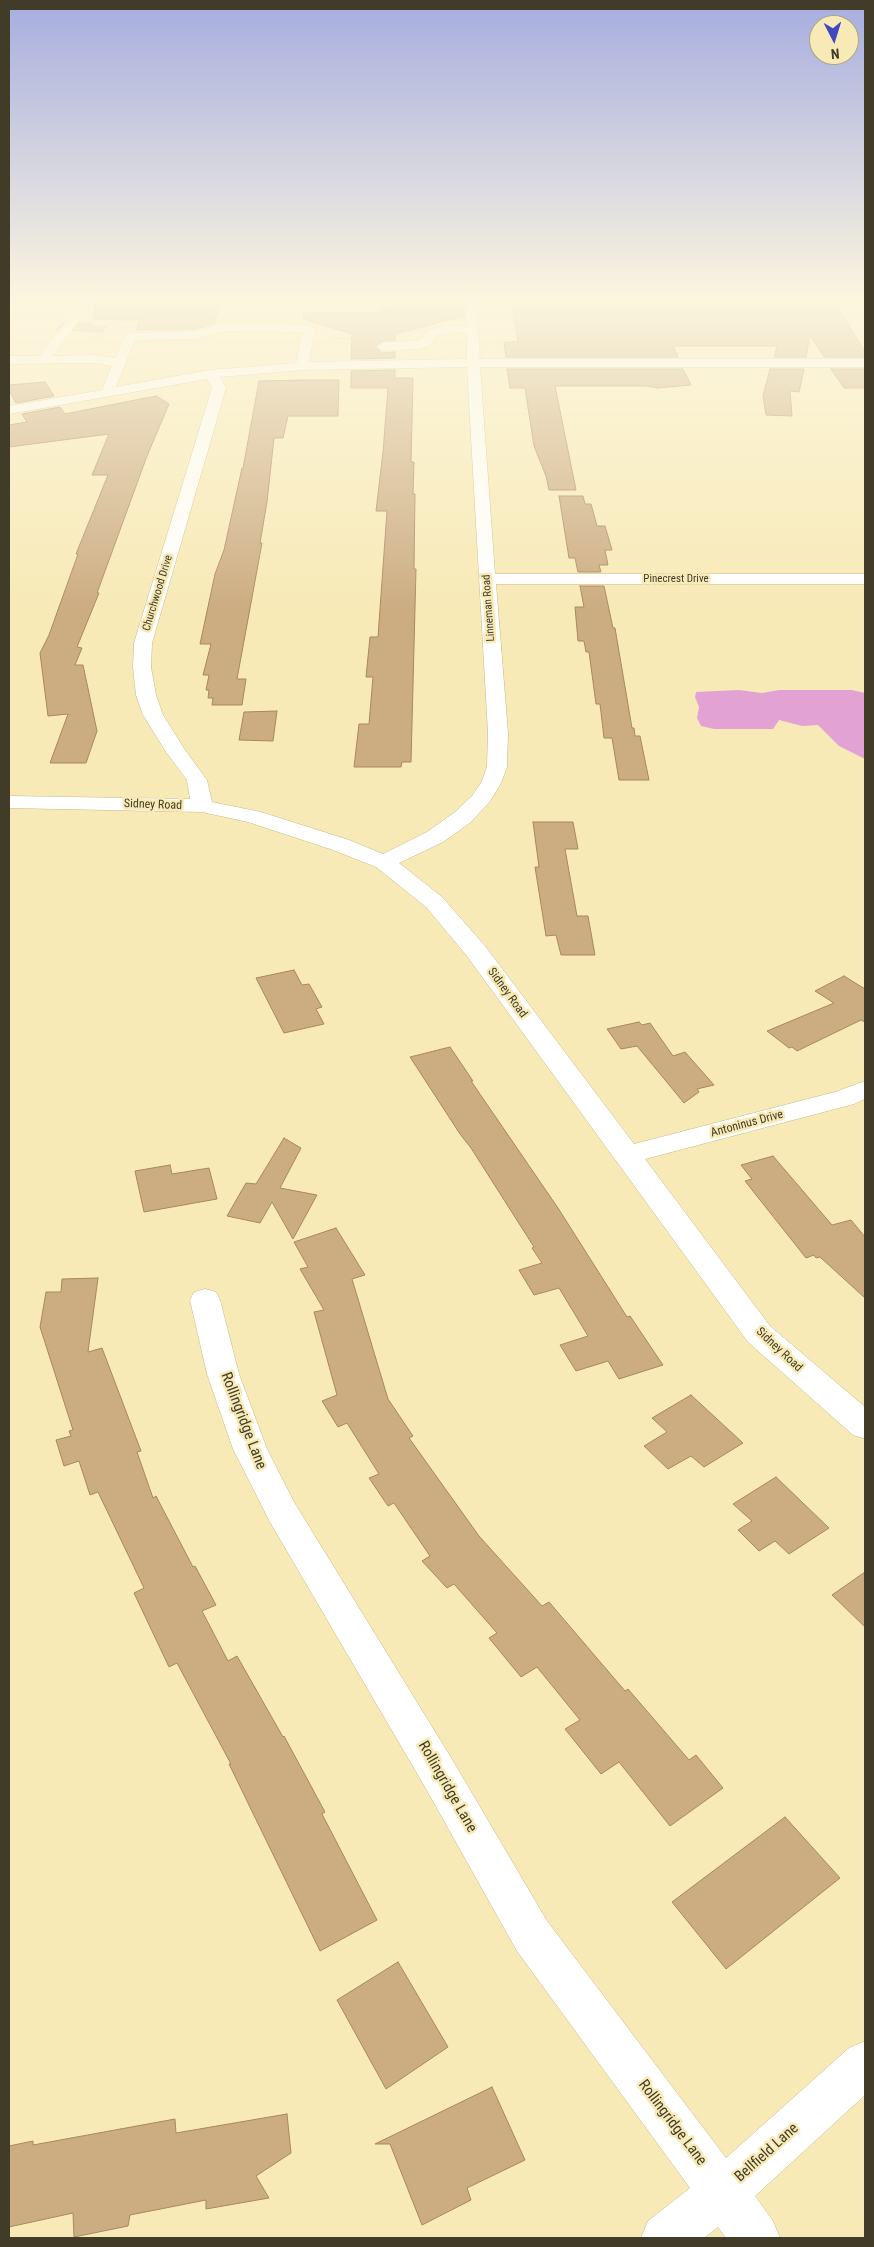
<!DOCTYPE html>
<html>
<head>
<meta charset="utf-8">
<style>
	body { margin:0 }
	#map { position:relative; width:874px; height:2247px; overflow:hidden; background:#f8eab7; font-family:"Roboto Condensed",sans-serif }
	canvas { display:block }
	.frame { position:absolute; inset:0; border:10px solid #413c27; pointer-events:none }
	.north { position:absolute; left:809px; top:15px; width:50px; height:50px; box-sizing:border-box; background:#f8eab7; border:1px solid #afa47d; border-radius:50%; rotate:175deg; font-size:14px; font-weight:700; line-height:20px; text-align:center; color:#413c27 }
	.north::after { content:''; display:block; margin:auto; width:18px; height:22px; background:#4248bd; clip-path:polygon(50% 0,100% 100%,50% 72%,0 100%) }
</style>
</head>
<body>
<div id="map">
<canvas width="874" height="2247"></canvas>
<div class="frame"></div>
<div class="north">N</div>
</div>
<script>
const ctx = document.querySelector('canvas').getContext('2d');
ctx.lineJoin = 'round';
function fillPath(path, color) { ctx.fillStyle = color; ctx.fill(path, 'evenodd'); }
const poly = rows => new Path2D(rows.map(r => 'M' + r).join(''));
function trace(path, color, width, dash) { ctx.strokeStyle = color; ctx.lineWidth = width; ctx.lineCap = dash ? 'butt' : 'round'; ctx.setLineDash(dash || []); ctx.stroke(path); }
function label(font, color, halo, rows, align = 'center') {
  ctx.font = font + ' "Roboto Condensed",sans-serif'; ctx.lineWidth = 5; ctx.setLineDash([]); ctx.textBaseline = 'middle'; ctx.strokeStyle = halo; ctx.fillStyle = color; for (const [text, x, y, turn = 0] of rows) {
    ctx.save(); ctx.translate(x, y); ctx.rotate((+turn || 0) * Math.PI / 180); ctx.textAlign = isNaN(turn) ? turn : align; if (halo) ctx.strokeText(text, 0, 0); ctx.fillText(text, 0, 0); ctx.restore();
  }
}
const green = poly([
	[62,322,92,322,91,325,108,325,103,333,55,330]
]);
const water = poly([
	[739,690,762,693,779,690,852,690,865,693,865,759,839,746,818,725,802,726,779,720,773,729,714,729,701,726,697,718,699,707,695,697,696,692]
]);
const building = poly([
	[100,297,195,297,194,299,223,299,214,324,195,329,136,330,140,320,94,319,94,306,100,297],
	[399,297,427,297,427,307,464,307,464,316,395,334,395,340,383,341,375,346,382,353,395,352,395,358,351,359,352,334,303,319,304,313,379,312,379,309,400,306,399,297],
	[510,297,832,297,865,352,865,357,824,357,810,335,806,357,774,357,777,346,673,346,678,357,506,357,504,343,518,341,510,297],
	[507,369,683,369,691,385,657,388,647,386,555,386,576,490,549,490,546,476,534,446,525,388,510,388,507,369],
	[770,369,804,369,799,392,790,391,792,416,766,415,763,396,770,369],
	[831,369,865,369,865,388,844,388,831,369],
	[395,370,395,378,413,378,411,462,414,462,413,494,415,494,414,569,416,569,411,762,402,762,401,767,354,767,359,724,369,724,373,677,366,677,370,637,378,637,387,511,376,511,383,452,388,388,351,388,351,371,395,370],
	[308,380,339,380,338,416,288,416,283,438,274,438,267,502,260,543,262,543,237,679,246,679,242,705,212,705,213,698,208,698,209,690,206,690,209,675,203,675,211,644,200,644,215,574,224,550,242,468,243,468,259,381,308,380],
	[45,382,54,396,16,403,9,390,9,385,45,382],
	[156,396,169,404,147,456,97,593,99,593,77,647,82,648,75,665,83,665,97,731,86,763,50,763,68,714,48,716,40,653,49,635,78,554,76,554,108,475,92,475,109,434,9,447,9,425,27,422,22,414,60,407,65,414,156,396],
	[559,496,583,496,585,504,591,504,597,526,605,526,612,550,605,550,608,565,599,565,601,572,578,572,575,558,569,558,559,496],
	[580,586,604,586,613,628,615,628,632,728,634,728,635,736,640,736,649,780,619,780,612,738,604,738,600,704,596,704,589,652,586,652,584,641,578,641,575,607,584,607,580,586],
	[277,711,273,741,239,740,244,712,277,711],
	[533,822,573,822,578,849,565,849,577,916,588,916,595,955,561,955,556,935,546,936,535,867,539,867,533,822],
	[294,970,302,985,309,984,322,1007,316,1009,324,1024,284,1033,256,978,294,970],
	[844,976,865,989,865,1022,861,1020,797,1051,792,1047,789,1048,767,1031,834,1003,815,991,844,976],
	[639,1022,642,1025,650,1023,673,1056,685,1052,714,1085,697,1089,699,1092,684,1103,637,1046,621,1049,607,1029,639,1022],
	[450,1047,473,1081,471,1081,558,1208,627,1317,630,1316,663,1365,619,1379,608,1361,576,1371,560,1345,588,1336,559,1288,534,1295,519,1270,542,1263,532,1248,534,1247,471,1148,460,1134,410,1057,450,1047],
	[284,1138,301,1148,280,1188,317,1195,293,1239,272,1202,260,1223,227,1216,246,1183,256,1184,284,1138],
	[773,1156,832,1225,851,1220,865,1237,865,1298,820,1257,816,1258,814,1255,806,1258,745,1181,752,1179,741,1165,773,1156],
	[170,1165,172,1174,209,1168,217,1199,144,1212,135,1171,170,1165],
	[336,1228,365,1275,352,1279,388,1399,413,1436,409,1438,479,1536,542,1606,549,1602,625,1691,628,1689,689,1760,696,1755,723,1788,670,1826,619,1762,601,1774,565,1729,580,1720,537,1667,521,1677,489,1638,497,1633,454,1584,447,1588,422,1561,430,1556,394,1503,388,1506,369,1478,379,1474,347,1423,338,1427,322,1401,337,1395,314,1312,324,1310,300,1269,308,1267,294,1242,336,1228],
	[98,1278,88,1352,102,1348,141,1451,137,1452,153,1498,156,1496,193,1567,195,1566,216,1605,202,1611,228,1661,237,1656,283,1737,284,1736,325,1812,322,1814,377,1920,320,1951,229,1764,231,1764,177,1663,169,1667,134,1593,144,1588,98,1492,90,1495,79,1461,64,1466,56,1440,71,1436,69,1431,73,1430,40,1327,46,1292,61,1292,62,1279,98,1278],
	[691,1395,743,1443,704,1467,691,1456,668,1469,644,1446,667,1432,652,1418,691,1395],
	[776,1477,829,1528,789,1554,775,1541,759,1551,738,1530,752,1521,733,1504,776,1477],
	[865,1572,865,1627,832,1595,865,1572],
	[785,1817,840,1878,726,1969,672,1902,785,1817],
	[398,1962,448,2047,386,2089,337,2000,398,1962],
	[492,2087,525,2160,467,2188,471,2200,422,2225,390,2144,375,2144,492,2087],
	[287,2114,291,2153,256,2176,269,2198,206,2209,206,2200,130,2215,128,2226,74,2237,73,2213,9,2227,9,2146,33,2141,33,2145,175,2119,176,2133,287,2114]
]);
const path = poly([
	[433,297,433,311],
	[284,298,286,297],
	[197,299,198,297],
	[226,299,246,298],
	[299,300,301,300,301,297],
	[298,305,307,305],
	[311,309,318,305,351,304],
	[430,309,437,309],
	[321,313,353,312,353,317],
	[330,338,352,339],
	[95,339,107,324,116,323]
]);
const minor = poly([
	[86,297,98,297,52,356,93,355,115,358,126,333,195,331,228,323,311,325,315,330,309,362,467,359,467,333,442,334,436,336,429,346,418,349,383,351,377,347,383,343,421,340,428,330,440,326,467,326,465,297,476,297,480,359,865,359,865,367,480,367,495,574,865,574,865,584,496,584,508,733,507,767,501,783,491,800,471,822,443,842,399,863,442,897,485,946,634,1144,835,1092,865,1081,865,1099,854,1104,645,1159,770,1326,865,1407,865,1439,853,1435,748,1342,467,956,426,907,376,867,333,850,248,822,202,812,9,808,9,796,190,799,187,780,166,752,143,715,136,695,133,667,134,643,212,388,207,379,9,414,9,406,102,390,112,366,93,363,9,364,9,356,39,356,86,297],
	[228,331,303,332,296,363,210,370,116,387,135,340,195,339,228,331],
	[467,367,488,733,487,767,481,783,472,796,455,812,427,832,383,854,349,840,261,812,212,802,207,780,185,750,163,715,156,695,151,667,152,643,226,388,220,377,302,370,467,367],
	[205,1289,216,1292,220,1300,239,1374,267,1449,294,1502,453,1761,547,1921,726,2158,849,2048,865,2041,865,2095,755,2196,773,2221,780,2238,726,2238,718,2227,704,2238,641,2238,648,2221,690,2188,517,1951,425,1787,270,1522,233,1449,207,1374,190,1300,194,1292,205,1289]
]);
const farStreetnames = [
	["Pinecrest Drive",676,579],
	["Churchwood Drive",158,593,-73],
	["Linneman Road",489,608,-94]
];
const streetNames = [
	["Sidney Road",153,805,2],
	["Sidney Road",507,993,54],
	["Antoninus Drive",747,1124,-15],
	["Sidney Road",779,1350,43]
];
const nearStreetnames = [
	["Rollingridge Lane",243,1421,69],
	["Rollingridge Lane",447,1787,60],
	["Rollingridge Lane",672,2123,53],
	["Bellfield Lane",767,2153,-42]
];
fillPath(green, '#d1c183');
fillPath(water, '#e3a2d4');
fillPath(building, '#ccac81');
trace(building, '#a7885f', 1);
trace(minor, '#c6b886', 1);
trace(path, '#a09772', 1, [1, 1]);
fillPath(minor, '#fff');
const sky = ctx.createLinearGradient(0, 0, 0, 611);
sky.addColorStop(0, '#a6ade0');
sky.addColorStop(0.49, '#fcf6df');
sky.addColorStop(1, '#fcf6df00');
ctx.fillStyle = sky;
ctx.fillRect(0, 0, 874, 611);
label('11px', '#413c27', '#f8eab7', farStreetnames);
label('12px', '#413c27', '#f8eab7', streetNames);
label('15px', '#413c27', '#f8eab7', nearStreetnames);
</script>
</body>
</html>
